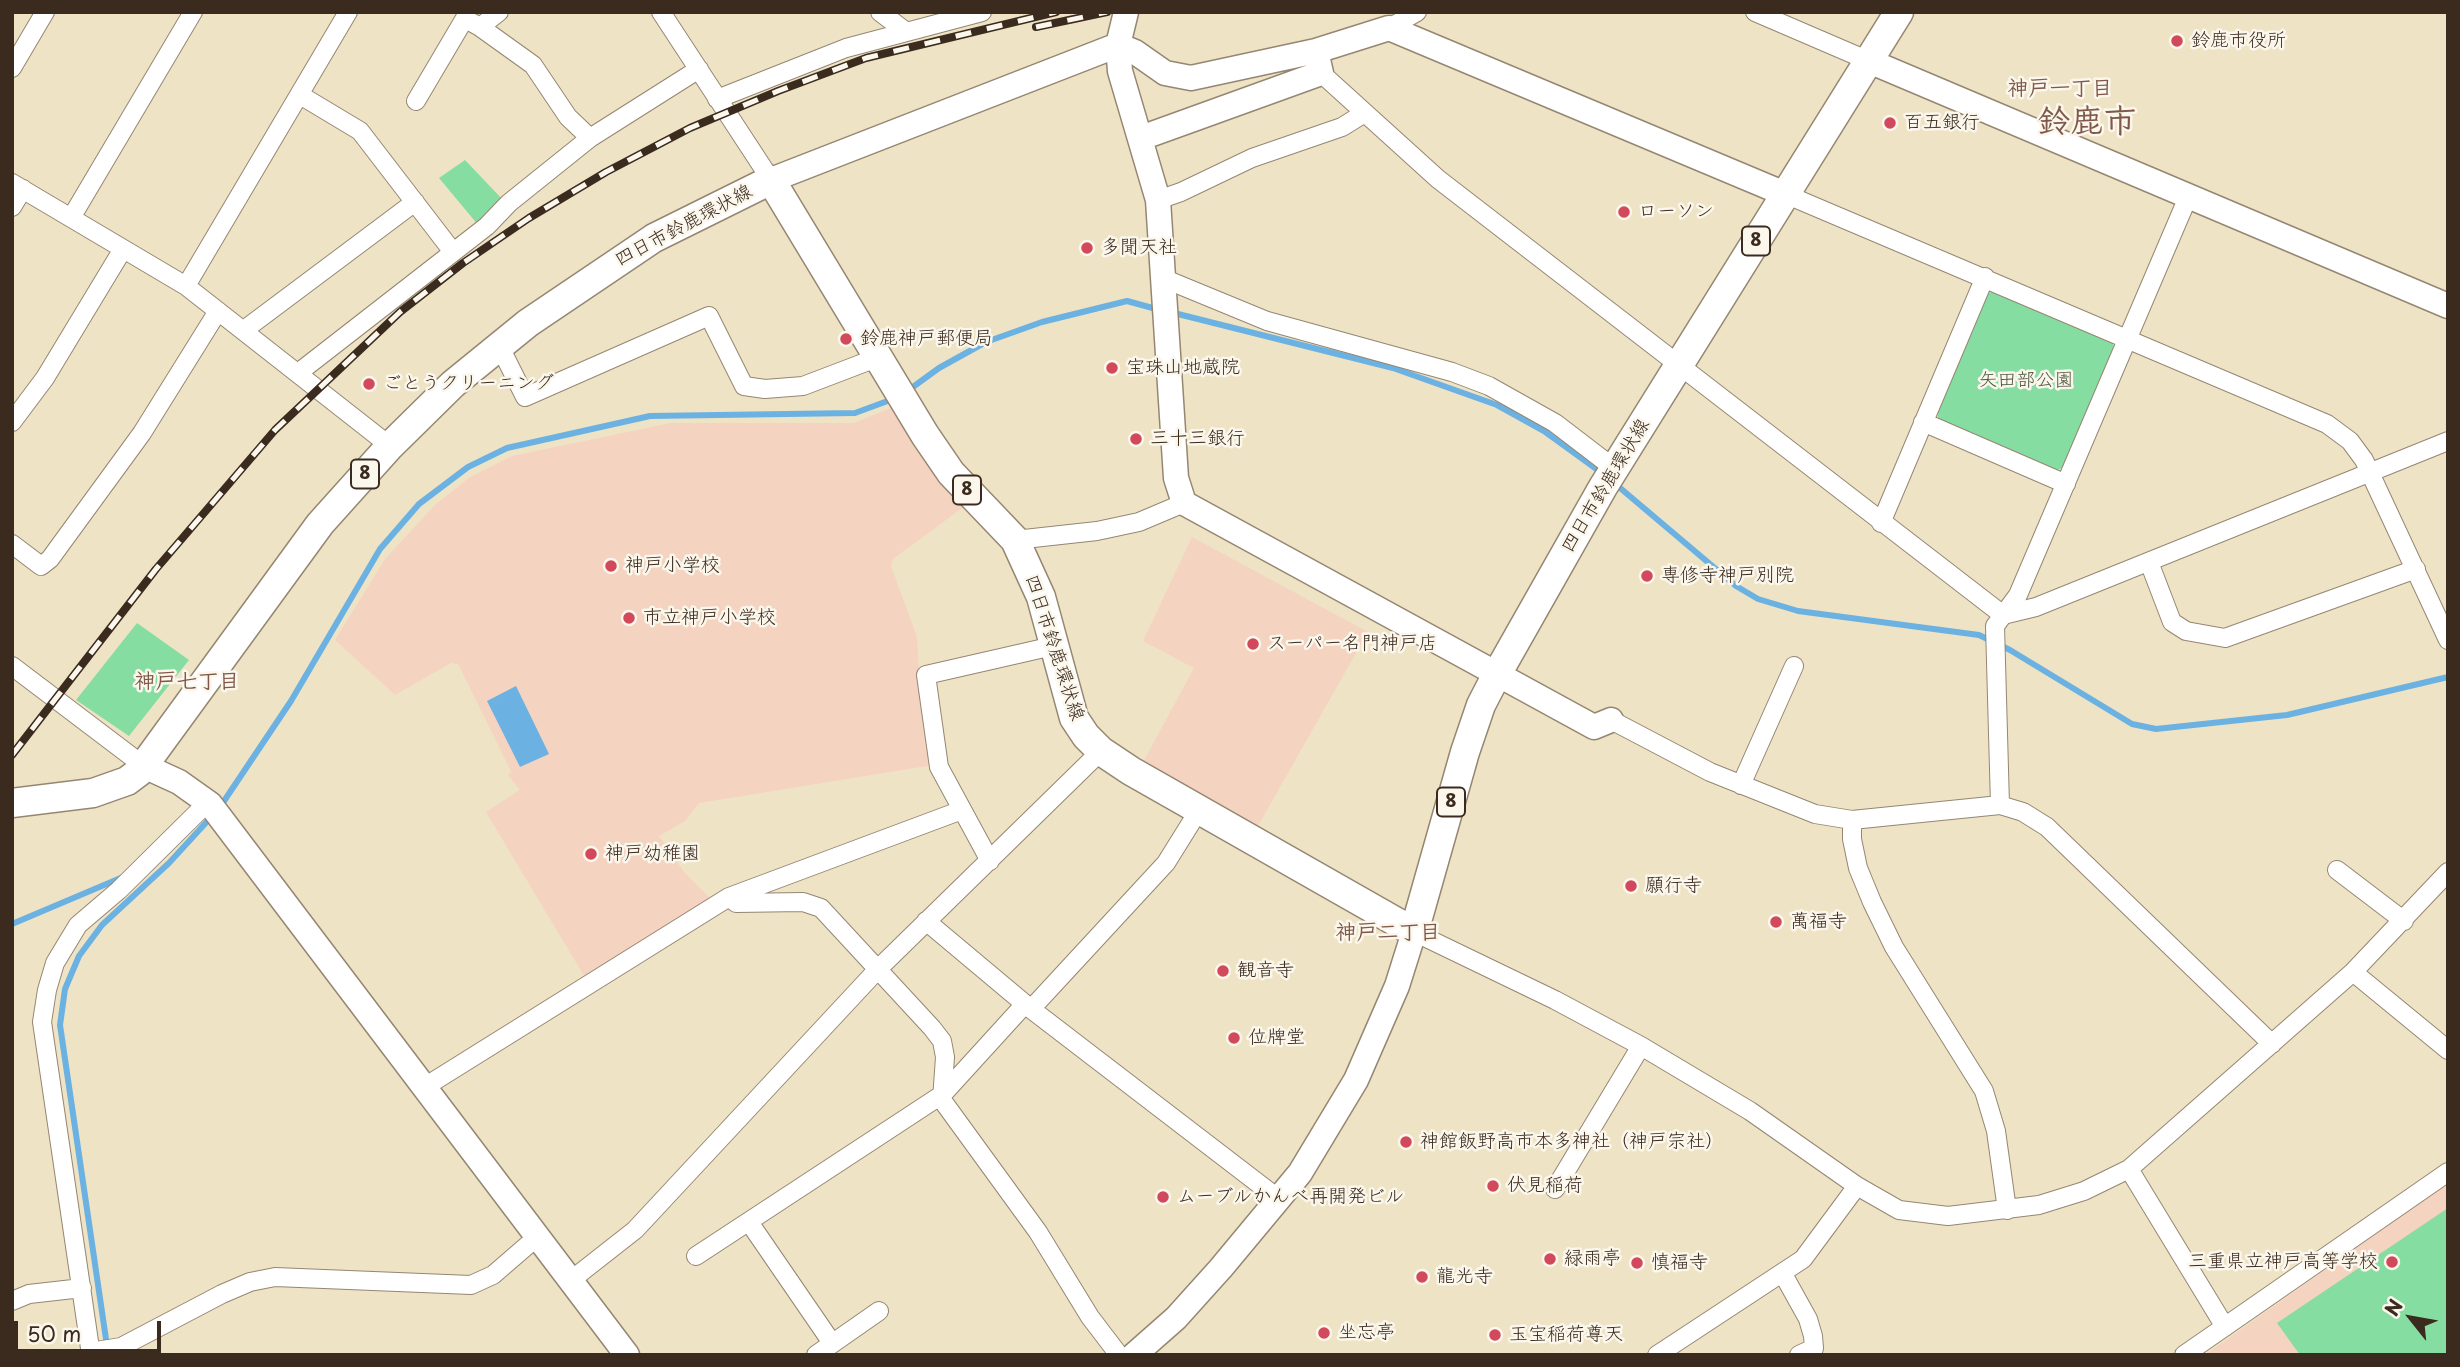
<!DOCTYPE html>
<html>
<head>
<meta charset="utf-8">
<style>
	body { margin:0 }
	#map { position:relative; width:2460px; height:1367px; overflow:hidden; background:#efe3c5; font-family:"Playpen Sans",sans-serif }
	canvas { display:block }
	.frame { position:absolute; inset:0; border:14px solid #3b2a1e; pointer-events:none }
	.north { position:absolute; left:2376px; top:1283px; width:70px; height:70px; -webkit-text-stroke:5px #fbf7ec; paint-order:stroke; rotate:301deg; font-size:19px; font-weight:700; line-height:28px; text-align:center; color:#3b2a1e }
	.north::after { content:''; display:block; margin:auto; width:24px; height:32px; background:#3b2a1e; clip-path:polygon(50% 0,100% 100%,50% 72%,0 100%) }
	.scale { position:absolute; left:14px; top:1321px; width:147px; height:32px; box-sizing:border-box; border:4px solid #3b2a1e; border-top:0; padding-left:9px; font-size:21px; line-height:24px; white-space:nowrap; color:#3b2a1e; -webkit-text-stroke:5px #fbf7ec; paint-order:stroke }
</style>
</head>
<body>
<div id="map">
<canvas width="2460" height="1367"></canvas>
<div class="frame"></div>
<div class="north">N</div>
<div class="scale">50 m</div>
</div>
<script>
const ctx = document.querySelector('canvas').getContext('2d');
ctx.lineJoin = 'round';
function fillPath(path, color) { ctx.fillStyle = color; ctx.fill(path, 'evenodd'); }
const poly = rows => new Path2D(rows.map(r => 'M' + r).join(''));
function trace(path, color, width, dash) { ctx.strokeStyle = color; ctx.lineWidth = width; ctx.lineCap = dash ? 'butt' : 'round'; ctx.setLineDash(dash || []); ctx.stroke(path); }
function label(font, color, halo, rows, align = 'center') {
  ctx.font = font + ' "Playpen Sans","Klee One",sans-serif'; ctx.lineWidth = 5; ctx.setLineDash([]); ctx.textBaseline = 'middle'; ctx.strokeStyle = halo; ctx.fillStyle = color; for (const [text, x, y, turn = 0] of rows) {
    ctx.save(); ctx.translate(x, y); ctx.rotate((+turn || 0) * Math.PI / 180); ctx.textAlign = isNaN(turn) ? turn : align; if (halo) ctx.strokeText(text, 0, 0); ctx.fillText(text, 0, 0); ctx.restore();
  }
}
const built = poly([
	[898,405,917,438,911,441,965,506,893,559,891,566,917,637,920,689,933,765,699,803,685,821,659,836,684,872,712,900,590,977,583,974,486,812,520,790,508,775,511,771,458,664,451,663,395,695,335,640,385,559,435,505,470,477,512,456,671,423,854,423],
	[1192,537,1368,632,1254,833,1141,766,1194,668,1143,641],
	[2448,1183,2448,1355,2205,1355,2226,1340]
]);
const green = poly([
	[465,160,504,201,479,226,439,178],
	[1995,290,2111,340,2115,349,2064,467,2054,472,1939,422,1937,413,1987,294],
	[137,623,189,660,129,736,76,700],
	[2448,1208,2448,1355,2300,1355,2277,1323]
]);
const water = poly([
	[516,686,549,754,520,767,487,701]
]);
const stream = poly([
	[1170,312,1393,368,1497,405,1544,431,1602,473],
	[906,392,939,368,986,342,1042,322,1127,301,1160,310],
	[1613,482,1736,586,1758,599,1798,611,1979,635,2010,650,2132,724,2156,729,2287,715,2448,677],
	[220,807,291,701,380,549,419,504,468,467,507,448,650,416,855,413,893,399],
	[12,924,123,877],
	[107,1346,60,1025,65,989,79,956,102,925,169,863,213,815]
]);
const street = poly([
	[661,12,771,180],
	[880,12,905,31],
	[1755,12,1869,61],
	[471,22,480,27,499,12],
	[480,27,533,65,568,117,590,138],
	[1389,28,1417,12],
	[12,68,45,12],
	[1321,73,1438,179,2003,615,2036,607,2448,441],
	[300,95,360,131,453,252],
	[717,99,846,48,982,12],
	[416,101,465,18],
	[12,183,186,286,390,446],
	[1785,194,2327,424,2350,441,2364,460,2448,640],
	[1158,200,1181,192,1252,158,1342,127,1363,114],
	[12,207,23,189],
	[71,218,193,12],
	[1165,279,1267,321,1452,372,1489,386,1555,423,1615,469],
	[186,286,348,12],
	[244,330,415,202],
	[499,345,525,397,709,316,744,386,765,389,803,386,879,357],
	[298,373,487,226,509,203,590,138,699,69],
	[12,422,45,378,123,249],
	[1923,422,2066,484],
	[1881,523,1985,277],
	[1015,540,1097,531,1139,522,1184,503],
	[12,544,41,566,50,559,142,433,218,311],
	[2149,562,2172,622,2186,631,2225,638,2416,569],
	[12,666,144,766],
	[1611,720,1710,772,1815,814,1852,820,2000,805,2023,812,2047,827,2272,1044],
	[1741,785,1794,666],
	[2000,805,1995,626,2018,595,2188,197],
	[1852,820,1852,839,1858,868,1872,902,1894,947,1984,1091,1996,1131,2007,1210],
	[990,861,939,767,926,675,1053,646],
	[2337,870,2404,921],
	[729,897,736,903,803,902,821,908,932,1028,942,1041,945,1057,942,1100,1038,1232,1090,1317,1119,1355],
	[926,921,1031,1009,1280,1200],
	[1414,932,1555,1000,1641,1046,1750,1111,1857,1186,1899,1210,1948,1216,2039,1205,2084,1191,2129,1169,2353,972,2448,872],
	[2353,972,2448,1050],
	[1031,1009,1166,863,1199,810],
	[423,1088,729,897,962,810],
	[2129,1169,2225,1327],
	[1555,1189,1641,1046],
	[749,1222,832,1343],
	[696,1256,943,1094,1025,1004],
	[1783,1274,1808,1319,1813,1336,1814,1348,1799,1355],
	[570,1281,635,1230,879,968,1101,751],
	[12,1301,29,1294,82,1288],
	[90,1352,121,1347,222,1294,250,1282,275,1277,471,1285,493,1275,537,1237],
	[91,1355,42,1022,47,990,55,963,78,925,119,890,207,803],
	[816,1355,879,1311],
	[1657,1355,1803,1259,1857,1186],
	[2184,1355,2448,1172]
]);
const secondary = poly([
	[1126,12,1118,45,1120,71,1158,200,1176,478,1184,503,1594,727,1611,720],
	[1316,51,1389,28,1785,194],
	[1869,61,2448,306],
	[771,180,1118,45,1135,52,1165,73,1191,78,1316,51,1321,73,1141,138],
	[144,766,179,782,210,804,627,1355],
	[1134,1355,1176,1318,1221,1268,1300,1173,1356,1080,1397,986,1414,932]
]);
const primary = poly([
	[12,803,93,793,127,781,139,772,320,524,390,446,453,384,528,323,654,238,771,180,925,435,951,473,1015,540,1041,597,1074,718,1086,736,1101,751,1131,771,1414,932,1465,752,1481,705,1496,676,1603,487,1899,12]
]);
const rail = poly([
	[1036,27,1107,12],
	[12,755,156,569,275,430,400,312,463,263,529,218,606,172,690,128,778,91,866,58,1056,12]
]);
const markers = [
	[2177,41,7,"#d1495b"],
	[1890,123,7,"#d1495b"],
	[1624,212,7,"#d1495b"],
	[1087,248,7,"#d1495b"],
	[846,339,7,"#d1495b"],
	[1112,368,7,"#d1495b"],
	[369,384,7,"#d1495b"],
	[1136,439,7,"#d1495b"],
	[611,566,7,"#d1495b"],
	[1647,576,7,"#d1495b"],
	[629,618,7,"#d1495b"],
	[1253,644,7,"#d1495b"],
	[591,854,7,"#d1495b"],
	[1631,886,7,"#d1495b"],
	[1776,922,7,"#d1495b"],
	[1223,971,7,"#d1495b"],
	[1234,1038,7,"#d1495b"],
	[1406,1142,7,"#d1495b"],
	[1493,1186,7,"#d1495b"],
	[1163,1197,7,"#d1495b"],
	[1550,1259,7,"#d1495b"],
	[2392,1262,7,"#d1495b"],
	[1637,1263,7,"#d1495b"],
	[1422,1277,7,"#d1495b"],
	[1324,1333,7,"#d1495b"],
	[1495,1335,7,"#d1495b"]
];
const shields = [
	[1756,241,28],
	[365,474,28],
	[967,490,28],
	[1451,802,28]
];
const shieldNames = [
	["8",1756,241],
	["8",365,474],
	["8",967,490],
	["8",1451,802]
];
const poiNames = [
	["鈴鹿市役所",2191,41],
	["百五銀行",1904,123],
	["ローソン",1638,212],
	["多聞天社",1101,248],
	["鈴鹿神戸郵便局",860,339],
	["宝珠山地蔵院",1126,368],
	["ごとうクリーニング",383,384],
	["三十三銀行",1150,439],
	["神戸小学校",625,566],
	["専修寺神戸別院",1661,576],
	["市立神戸小学校",643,618],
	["スーパー名門神戸店",1267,644],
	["神戸幼稚園",605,854],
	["願行寺",1645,886],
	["萬福寺",1790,922],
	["観音寺",1237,971],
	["位牌堂",1248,1038],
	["神館飯野高市本多神社（神戸宗社）",1420,1142],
	["伏見稲荷",1507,1186],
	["ムーブルかんべ再開発ビル",1177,1197],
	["緑雨亭",1564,1259],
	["三重県立神戸高等学校",2378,1262,"right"],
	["慎福寺",1651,1263],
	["龍光寺",1436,1277],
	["坐忘亭",1338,1333],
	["玉宝稲荷尊天",1509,1335]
];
const streetNames = [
	["四日市鈴鹿環状線",684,226,-28],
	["四日市鈴鹿環状線",1606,486,-59],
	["四日市鈴鹿環状線",1054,648,72]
];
const parkNames = [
	["矢田部公園",2026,381]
];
const neighbourhoodNames = [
	["神戸一丁目",2060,89],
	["神戸七丁目",187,682],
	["神戸二丁目",1388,933]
];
const townNames = [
	["鈴鹿市",2087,123]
];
fillPath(built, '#f4d3c0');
fillPath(green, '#85dda2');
fillPath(water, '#6bb2e2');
trace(stream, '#6bb2e2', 6);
trace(street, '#958672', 20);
trace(secondary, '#958672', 27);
trace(primary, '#958672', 31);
trace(street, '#fff', 18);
trace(secondary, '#fff', 24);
trace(primary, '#fff', 28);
trace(rail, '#3b2a1e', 8);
trace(rail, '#fbf7ec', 5, [16]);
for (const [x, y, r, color] of markers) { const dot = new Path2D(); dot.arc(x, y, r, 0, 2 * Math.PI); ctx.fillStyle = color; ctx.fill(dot); trace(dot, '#fbf7ec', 2.5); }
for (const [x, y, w] of shields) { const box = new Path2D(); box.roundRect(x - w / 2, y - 14.5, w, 29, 5); ctx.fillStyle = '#fbf7ec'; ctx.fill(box); trace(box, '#3b2a1e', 2); }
label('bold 18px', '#3b2a1e', null, shieldNames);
label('19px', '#3b2a1e', '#fbf7ec', poiNames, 'left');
label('19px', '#3b2a1e', '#fbf7ec', streetNames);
label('19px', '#4e573f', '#fbf7ec', parkNames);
label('bold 21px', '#7f584a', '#fbf7ec', neighbourhoodNames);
label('bold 33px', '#7f584a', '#fbf7ec', townNames);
</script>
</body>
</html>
